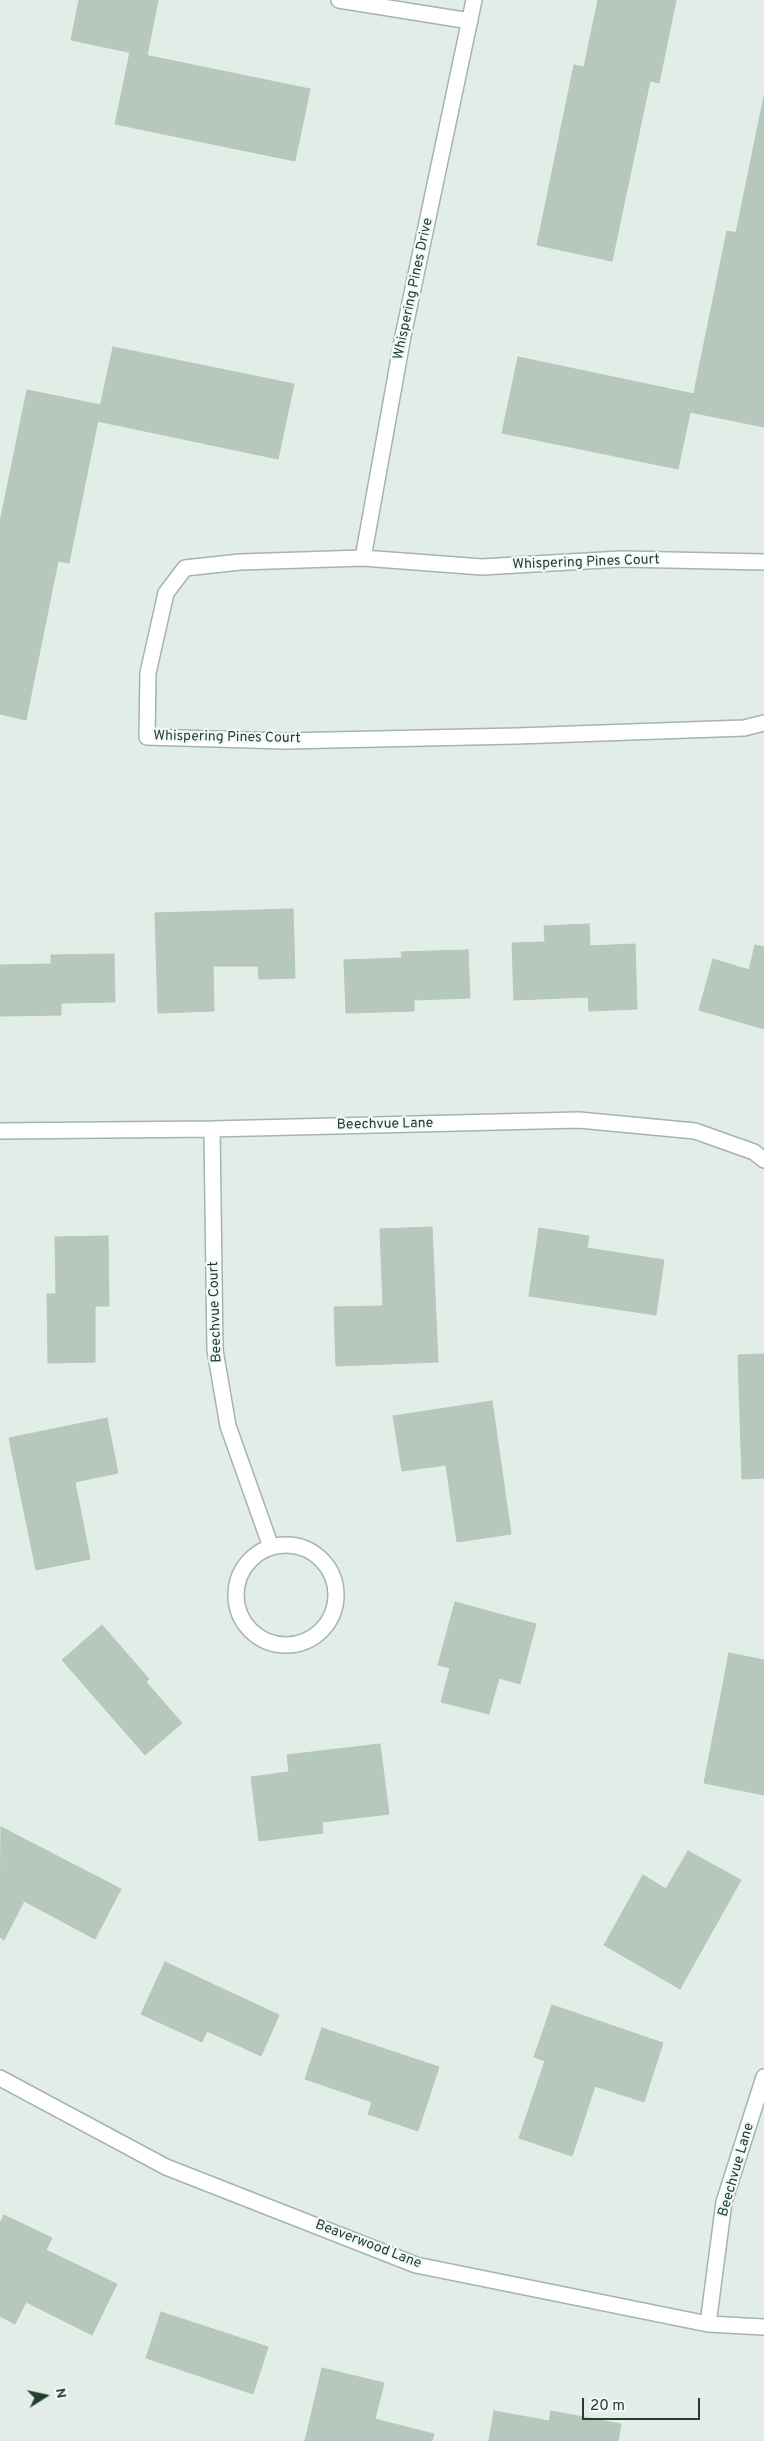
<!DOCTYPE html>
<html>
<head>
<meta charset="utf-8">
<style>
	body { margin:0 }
	#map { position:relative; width:764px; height:2441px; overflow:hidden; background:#e1ede6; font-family:Overpass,sans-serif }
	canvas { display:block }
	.north { position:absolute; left:20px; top:2371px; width:50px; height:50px; -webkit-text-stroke:4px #f2f9f4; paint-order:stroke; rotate:80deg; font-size:14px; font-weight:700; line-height:20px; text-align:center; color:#203f31 }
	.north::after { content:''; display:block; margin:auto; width:18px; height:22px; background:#203f31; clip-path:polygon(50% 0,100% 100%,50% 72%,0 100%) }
	.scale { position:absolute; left:582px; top:2398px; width:118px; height:22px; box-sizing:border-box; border:2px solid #203f31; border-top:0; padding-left:6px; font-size:15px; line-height:18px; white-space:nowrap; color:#203f31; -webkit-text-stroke:4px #f2f9f4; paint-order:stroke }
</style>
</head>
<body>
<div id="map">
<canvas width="764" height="2441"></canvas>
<div class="north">N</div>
<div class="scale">20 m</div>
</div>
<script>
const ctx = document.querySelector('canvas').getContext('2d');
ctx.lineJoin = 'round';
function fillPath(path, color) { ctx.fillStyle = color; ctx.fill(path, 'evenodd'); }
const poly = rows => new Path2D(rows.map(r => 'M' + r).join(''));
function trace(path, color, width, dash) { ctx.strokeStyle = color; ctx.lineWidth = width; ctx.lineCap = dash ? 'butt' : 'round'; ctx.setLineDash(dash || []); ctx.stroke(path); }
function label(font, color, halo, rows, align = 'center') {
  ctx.font = font + ' Overpass,sans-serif'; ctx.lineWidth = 4.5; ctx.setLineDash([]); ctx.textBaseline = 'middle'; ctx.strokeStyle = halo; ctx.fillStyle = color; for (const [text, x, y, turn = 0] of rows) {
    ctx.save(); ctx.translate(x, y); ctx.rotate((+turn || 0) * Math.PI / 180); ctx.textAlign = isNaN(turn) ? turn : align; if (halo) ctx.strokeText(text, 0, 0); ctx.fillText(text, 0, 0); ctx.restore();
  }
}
const building = poly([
	[79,0,158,0,147,56,71,40,79,0],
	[598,0,676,0,659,83,584,67,598,0],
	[130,52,310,89,295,161,115,124,130,52],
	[574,65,650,81,612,261,537,245,574,65],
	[764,96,764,238,736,233,764,96],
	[727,231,764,238,764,427,690,412,727,231],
	[113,347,294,384,278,459,97,421,113,347],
	[518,357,694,394,678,469,502,433,518,357],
	[27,390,101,405,69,563,0,549,0,522,27,390],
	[0,549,58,561,26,720,0,714,0,549],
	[293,909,295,978,259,979,258,966,213,966,214,1011,158,1013,155,913,293,909],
	[589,924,590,946,635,944,637,1009,589,1011,588,997,514,1000,512,943,545,942,544,926,589,924],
	[755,945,764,947,764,1029,699,1010,713,959,749,970,755,945],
	[468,950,470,998,414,1000,414,1011,346,1013,344,960,402,958,401,952,468,950],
	[114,954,115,1002,61,1003,61,1015,0,1016,0,965,51,964,51,955,114,954],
	[432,1227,438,1362,336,1366,334,1307,383,1306,380,1229,432,1227],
	[539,1228,589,1236,587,1248,664,1260,656,1315,529,1296,539,1228],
	[108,1236,109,1306,95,1306,95,1362,48,1363,47,1294,56,1294,55,1237,108,1236],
	[764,1354,764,1478,742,1479,738,1355,764,1354],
	[492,1401,511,1534,457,1542,446,1465,402,1471,393,1416,492,1401],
	[107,1418,118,1473,75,1482,90,1559,36,1570,9,1438,107,1418],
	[455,1602,536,1624,520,1684,499,1678,489,1714,441,1702,450,1668,438,1665,455,1602],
	[102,1625,149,1679,146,1682,182,1723,145,1755,62,1660,102,1625],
	[729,1653,764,1660,764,1795,704,1783,729,1653],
	[380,1744,389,1814,322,1822,323,1833,259,1841,251,1777,289,1772,287,1755,380,1744],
	[1,1827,121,1889,95,1939,24,1901,4,1940,0,1937,1,1827],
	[688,1851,741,1880,680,1989,604,1945,643,1875,666,1889,688,1851],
	[165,1962,279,2015,261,2056,207,2031,202,2042,141,2014,165,1962],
	[552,2005,663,2043,644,2102,595,2086,572,2156,519,2138,545,2061,534,2057,552,2005],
	[322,2028,439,2067,418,2131,368,2114,372,2102,305,2079,322,2028],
	[4,2215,52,2238,46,2250,117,2284,92,2335,26,2302,15,2324,0,2316,0,2223,4,2215],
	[161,2312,268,2347,253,2394,146,2358,161,2312],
	[322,2368,384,2383,375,2419,434,2434,432,2441,305,2441,322,2368],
	[494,2411,549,2421,551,2411,621,2424,618,2441,489,2441,494,2411]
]);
const minor = poly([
	[339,0,470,21],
	[363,558,403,336,474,0],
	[764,562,621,559,482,567,363,558,240,562,185,568,166,593,148,673,147,737,284,741,517,736,744,728,764,723],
	[212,1129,215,1350,228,1426,271,1547],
	[0,1131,212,1129,579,1120,695,1131,754,1152,764,1160],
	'236 1595a50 50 0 1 1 100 0a50 50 0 1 1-100 0Z',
	[0,2078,166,2167,416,2265,708,2324,764,2327],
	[708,2324,724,2202,764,2077]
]);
const streetNames = [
	["Whispering Pines Drive",414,289,-78],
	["Whispering Pines Court",586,563,-2],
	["Whispering Pines Court",227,738,1],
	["Beechvue Lane",385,1125,-1],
	["Beechvue Court",216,1312,-92],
	["Beechvue Lane",737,2170,-74],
	["Beaverwood Lane",368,2245,21]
];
fillPath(building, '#b6c8be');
trace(building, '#b3c7bb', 1);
trace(minor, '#a3b5ac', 18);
trace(minor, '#fff', 15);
label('14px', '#203f31', '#f2f9f4', streetNames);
</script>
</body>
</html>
